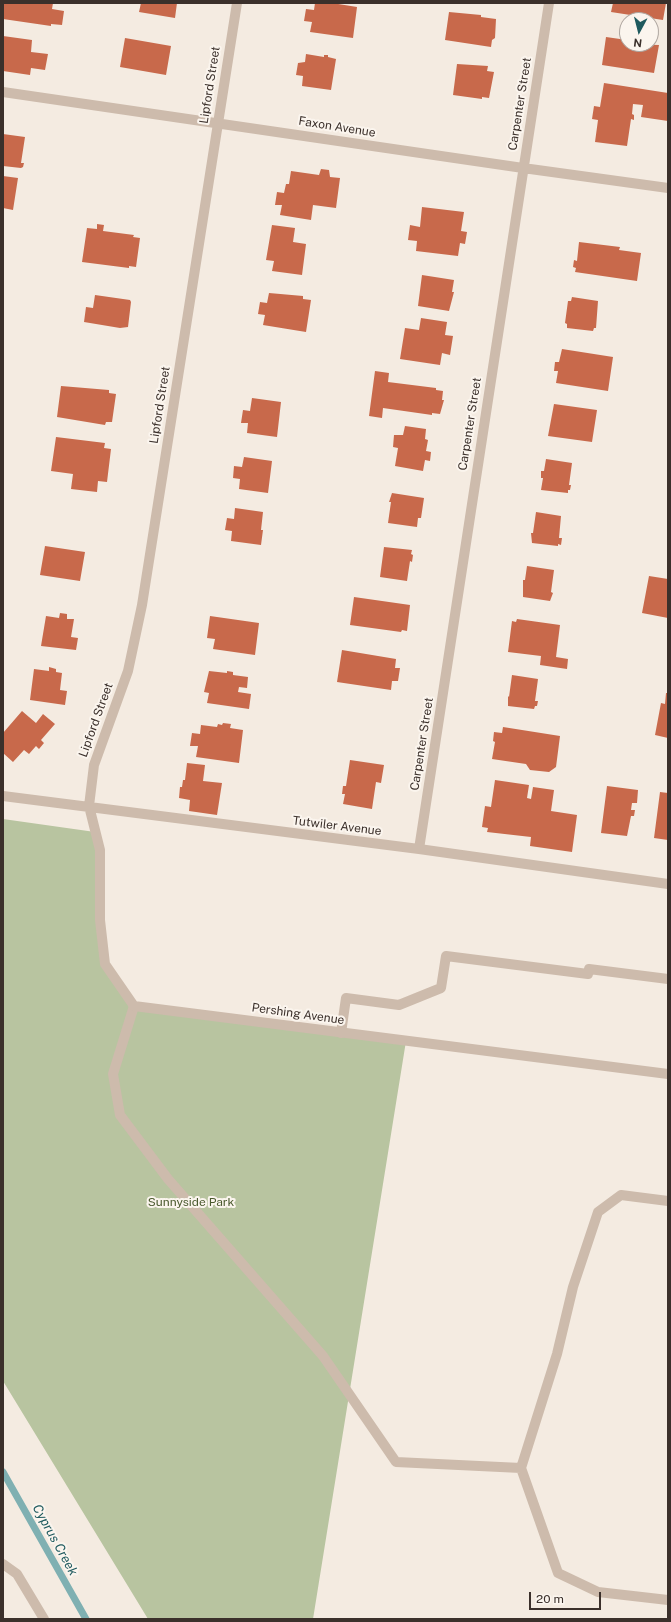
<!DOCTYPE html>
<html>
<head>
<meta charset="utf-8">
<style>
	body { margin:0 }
	#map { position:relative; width:671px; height:1622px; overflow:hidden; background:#f4ebe1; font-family:"Public Sans",sans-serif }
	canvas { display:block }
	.frame { position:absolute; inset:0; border:4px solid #3b302b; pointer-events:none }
	.north { position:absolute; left:619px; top:12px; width:40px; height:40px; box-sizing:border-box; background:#fbf5ee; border:1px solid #aea6a0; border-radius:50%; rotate:187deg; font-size:11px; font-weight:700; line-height:16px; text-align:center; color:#3b302b }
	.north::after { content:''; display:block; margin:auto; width:14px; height:18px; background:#1f5a5e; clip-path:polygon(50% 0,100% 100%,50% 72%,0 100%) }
	.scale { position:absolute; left:529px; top:1592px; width:72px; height:18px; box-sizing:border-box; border:2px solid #3b302b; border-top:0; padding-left:5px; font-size:12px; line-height:14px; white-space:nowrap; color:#3b302b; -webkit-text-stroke:3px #fbf5ee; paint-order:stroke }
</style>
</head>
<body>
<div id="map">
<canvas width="671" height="1622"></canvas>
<div class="frame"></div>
<div class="north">N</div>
<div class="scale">20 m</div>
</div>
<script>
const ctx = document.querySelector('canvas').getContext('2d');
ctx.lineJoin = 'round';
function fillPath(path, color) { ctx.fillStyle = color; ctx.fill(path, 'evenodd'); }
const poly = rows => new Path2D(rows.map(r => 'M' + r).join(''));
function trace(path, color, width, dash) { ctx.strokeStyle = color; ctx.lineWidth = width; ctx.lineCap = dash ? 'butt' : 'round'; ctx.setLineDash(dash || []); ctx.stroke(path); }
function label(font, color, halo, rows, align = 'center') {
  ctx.font = font + ' "Public Sans",sans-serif'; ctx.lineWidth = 4; ctx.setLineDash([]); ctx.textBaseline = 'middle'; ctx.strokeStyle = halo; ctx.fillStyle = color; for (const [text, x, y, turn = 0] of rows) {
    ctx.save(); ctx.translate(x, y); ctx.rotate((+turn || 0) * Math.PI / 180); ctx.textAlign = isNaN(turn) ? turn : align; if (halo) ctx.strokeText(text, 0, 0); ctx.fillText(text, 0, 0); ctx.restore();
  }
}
const green = poly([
	[3,819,95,832,105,964,134,1006,406,1041,313,1619,148,1619,3,1381]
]);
const stream = poly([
	[3,1472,86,1619]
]);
const building = poly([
	[3,3,53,3,52,9,64,11,62,25,51,24,51,26,3,19],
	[141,3,177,3,175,18,139,12],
	[315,3,332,3,357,7,353,38,310,32,312,22,304,21,306,9,314,10],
	[613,3,666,3,663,20,611,12],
	[449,12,481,15,481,17,496,19,495,38,492,40,491,47,445,40],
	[3,36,32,40,31,52,48,54,45,70,31,68,30,75,3,71],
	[606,37,627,40,627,44,659,45,654,73,602,65],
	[125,38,171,46,166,75,120,67],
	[306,54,324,57,324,55,328,55,328,57,336,59,331,90,302,86,303,76,296,75,298,63,305,62],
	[457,64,488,66,487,71,494,72,489,98,482,97,482,99,453,95],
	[604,83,668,93,668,121,641,117,643,105,633,104,632,114,634,115,634,120,631,119,627,146,595,142,598,120,592,119,594,106,600,107],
	[3,134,25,137,21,163,24,163,23,167,21,168,3,166],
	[321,169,329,170,330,177,340,178,336,208,313,205,311,220,280,215,282,205,275,205,277,192,284,193,286,184,289,184,291,171,319,175],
	[3,176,18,178,13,210,3,208],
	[422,207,464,212,461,231,467,232,465,244,460,243,458,256,416,251,417,241,408,240,410,225,420,227],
	[97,224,104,225,103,231,134,235,133,237,140,238,136,267,129,266,129,268,82,262,87,228,97,229],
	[272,225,295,228,293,242,306,244,302,275,272,271,274,261,266,260],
	[579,242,620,247,619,250,641,253,637,281,575,272,576,268,573,267,574,260,577,261],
	[422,275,454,280,452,292,454,292,449,311,418,306],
	[269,293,303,296,303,299,311,300,306,332,263,325,265,315,258,314,260,302,267,303],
	[95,295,130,300,131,302,128,327,120,328,84,322,86,307,93,308],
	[572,297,598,301,596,328,594,328,593,331,567,328,567,324,565,323,568,301,571,301],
	[421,318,447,322,445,335,453,336,450,355,442,353,440,365,400,359,405,328,419,330],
	[562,349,613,357,608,391,556,383,558,371,554,371,555,362,559,362],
	[375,371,389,373,388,382,436,388,436,390,443,391,442,400,444,400,440,414,432,413,432,415,383,408,382,418,369,416],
	[61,386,109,390,109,393,116,394,112,422,106,422,105,425,57,417],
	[252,398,281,402,277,437,247,433,248,423,241,423,243,410,250,411],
	[554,404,597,410,592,442,548,436],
	[405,426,426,429,425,439,428,440,426,451,431,452,430,461,425,460,423,471,395,466,398,448,393,447,394,435,403,435],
	[56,437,105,443,104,448,111,449,107,482,98,481,97,492,71,489,73,474,51,471],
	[244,457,272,461,268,493,239,489,240,479,233,478,234,466,242,467],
	[546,459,572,463,569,485,571,485,570,490,568,490,568,493,541,490,543,478,541,478,541,471,544,471],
	[392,493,424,498,421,518,418,518,417,527,388,523,391,502,389,502],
	[235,508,263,512,261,530,263,530,261,545,231,541,232,531,225,530,227,518,234,519],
	[536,512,561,516,559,538,562,538,561,545,558,544,558,546,532,543,531,533,533,533],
	[45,546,85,552,80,581,40,575],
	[384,547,412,550,411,554,413,555,412,562,410,561,407,581,380,577],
	[527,566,554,570,551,592,553,593,550,601,523,597,523,580,525,580],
	[649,576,668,579,668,618,642,613],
	[354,597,410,605,407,631,402,630,401,632,350,625],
	[60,613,67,614,67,619,74,619,71,637,78,638,76,650,41,646,46,616,59,618],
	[210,616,259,623,255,655,213,649,215,639,207,638],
	[517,619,560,625,556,657,568,659,567,669,540,665,541,656,508,652,512,621,516,622],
	[342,650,396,659,395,668,400,668,398,681,392,681,391,690,337,682],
	[49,667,56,669,56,672,62,673,60,690,67,691,65,705,30,700,34,669,49,671],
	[209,671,227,673,227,671,233,672,233,675,248,677,247,688,239,687,238,692,251,694,249,709,207,703,209,693,204,692],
	[512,675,538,679,535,701,538,701,537,706,535,706,534,709,508,706,508,696,509,697],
	[666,693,668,693,668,738,655,735,661,703,665,704],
	[22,711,36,723,43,714,55,724,41,740,44,743,39,749,36,746,29,754,24,750,13,762,3,753,3,733],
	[223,723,231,724,230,728,243,730,239,763,196,757,198,746,190,746,192,733,200,734,201,725,217,727,218,724,222,725],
	[503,727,560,736,556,767,549,772,530,770,526,764,492,759,495,742,493,741,494,732,502,733],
	[350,760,384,765,381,783,376,782,372,809,343,804,345,794,342,794,343,786,346,786],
	[187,763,205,765,203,781,222,783,217,815,189,811,190,800,179,798,180,787,182,787,183,780,185,780],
	[495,780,529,785,527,798,531,799,533,787,554,790,551,811,577,815,572,852,530,846,531,837,487,832,488,828,482,827,485,806,491,807],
	[607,786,638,790,637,803,632,803,631,810,635,810,634,816,631,816,627,836,601,833],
	[660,792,668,793,668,840,654,838]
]);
const lane = poly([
	[134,1006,113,1074,120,1115,168,1179,323,1356,396,1462,521,1468],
	[341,1033,346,998,399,1005,441,988,446,956,588,974,589,969,668,979],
	[668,1201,621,1195,598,1212,573,1287,557,1354,521,1468,558,1573,598,1592,668,1600],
	[3,1564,17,1574,44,1619]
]);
const street = poly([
	[237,3,142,605,128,671,94,765,89,806,100,850,100,920,105,964,134,1006,668,1074],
	[3,92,523,168,668,188],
	[3,796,419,849,668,884],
	[419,849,549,3]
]);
const streetNames = [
	["Lipford Street",210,85,-81],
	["Carpenter Street",520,104,-81],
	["Faxon Avenue",337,127,9],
	["Lipford Street",160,405,-81],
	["Carpenter Street",470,424,-81],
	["Lipford Street",96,720,-70],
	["Carpenter Street",422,744,-81],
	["Tutwiler Avenue",337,826,7],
	["Pershing Avenue",298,1014,8]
];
const parkNames = [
	["Sunnyside Park",191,1202]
];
const waterNames = [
	["Cyprus Creek",55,1540,61]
];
fillPath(green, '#b8c4a0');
trace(stream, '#7fb0b2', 7);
fillPath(building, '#c8694b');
trace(lane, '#cdbbac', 10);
trace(street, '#cdbbac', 10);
label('12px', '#3b302b', '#fbf5ee', streetNames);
label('12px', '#4a5a2e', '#fbf5ee', parkNames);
label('italic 13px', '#1f5a5e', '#fbf5ee', waterNames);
</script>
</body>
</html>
